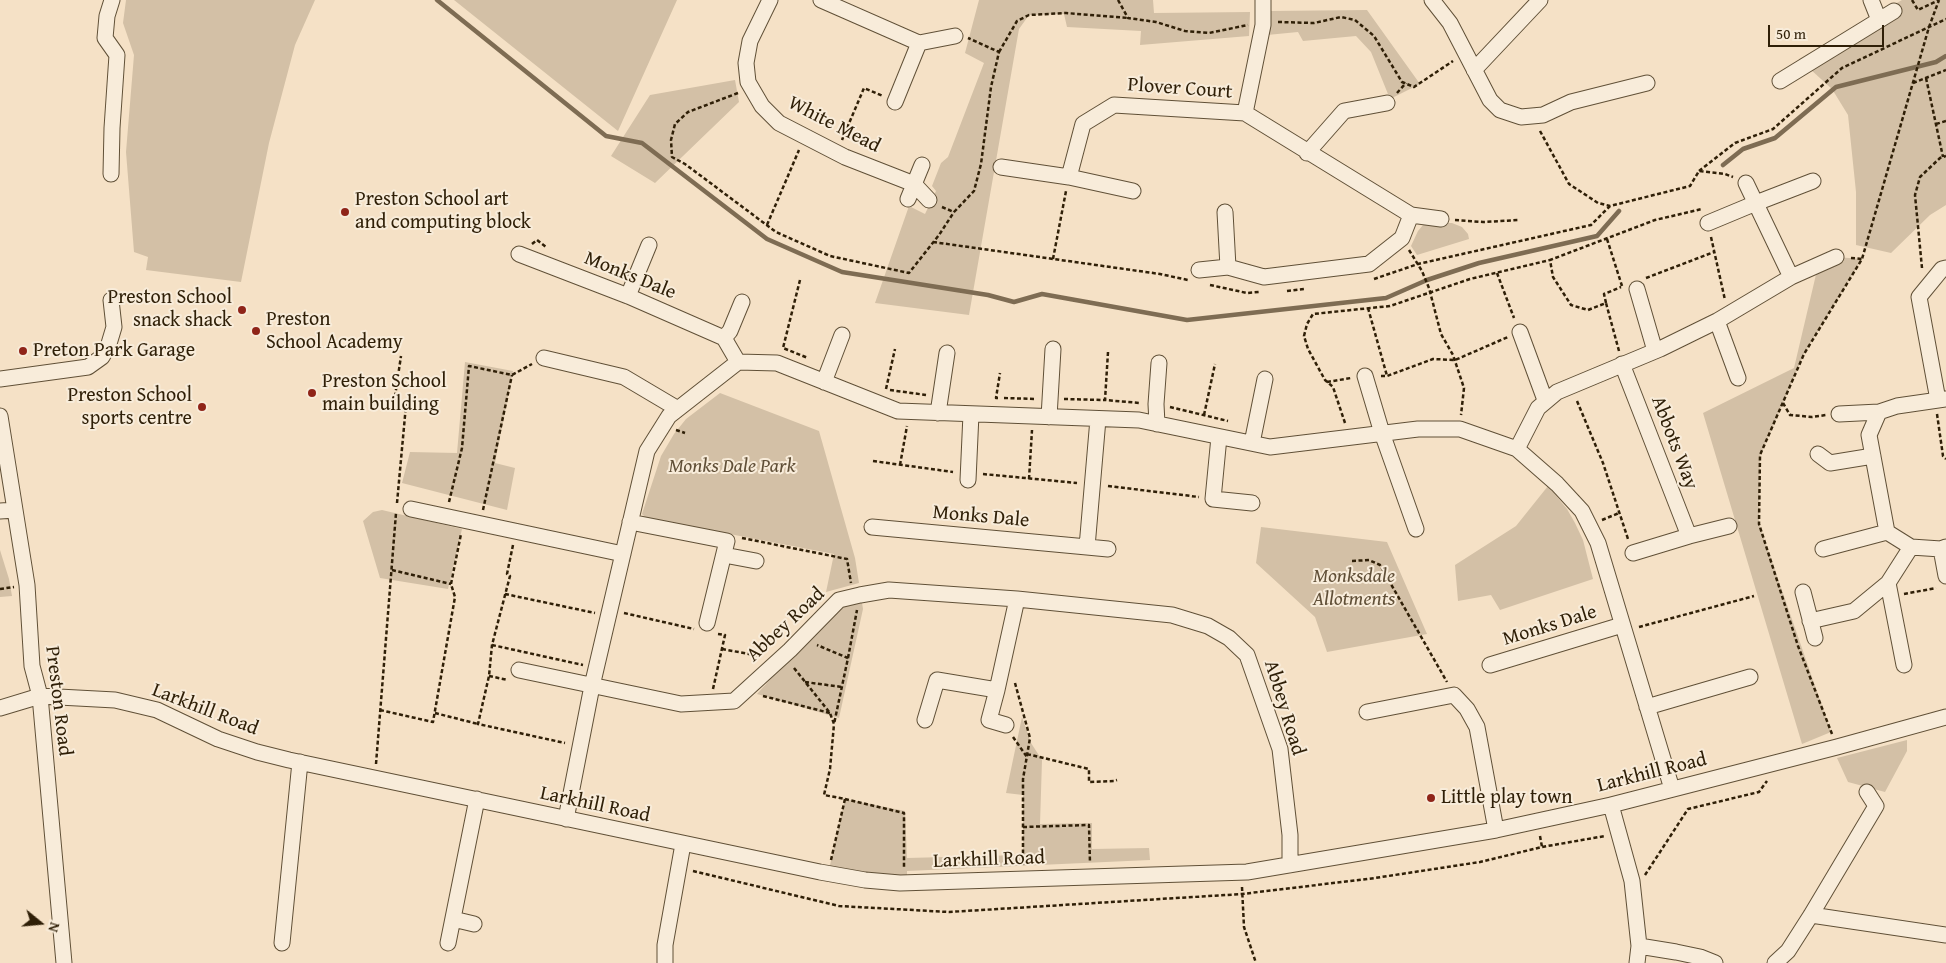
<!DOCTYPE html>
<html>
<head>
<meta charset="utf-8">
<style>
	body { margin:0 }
	#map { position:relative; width:1946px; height:963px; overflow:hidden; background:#f5e1c6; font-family:"Gentium Book Plus",serif }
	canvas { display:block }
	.north { position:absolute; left:15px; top:898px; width:50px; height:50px; -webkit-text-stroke:4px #f8ecda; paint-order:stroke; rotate:107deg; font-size:14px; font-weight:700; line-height:20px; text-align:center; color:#2f1f07 }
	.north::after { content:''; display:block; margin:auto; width:18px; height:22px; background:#2f1f07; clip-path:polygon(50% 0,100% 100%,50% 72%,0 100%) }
	.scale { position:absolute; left:1768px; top:25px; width:116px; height:22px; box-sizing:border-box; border:2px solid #2f1f07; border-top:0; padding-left:6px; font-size:15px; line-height:18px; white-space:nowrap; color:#2f1f07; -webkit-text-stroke:4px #f8ecda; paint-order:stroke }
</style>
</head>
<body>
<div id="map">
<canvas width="1946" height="963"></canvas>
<div class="north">N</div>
<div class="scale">50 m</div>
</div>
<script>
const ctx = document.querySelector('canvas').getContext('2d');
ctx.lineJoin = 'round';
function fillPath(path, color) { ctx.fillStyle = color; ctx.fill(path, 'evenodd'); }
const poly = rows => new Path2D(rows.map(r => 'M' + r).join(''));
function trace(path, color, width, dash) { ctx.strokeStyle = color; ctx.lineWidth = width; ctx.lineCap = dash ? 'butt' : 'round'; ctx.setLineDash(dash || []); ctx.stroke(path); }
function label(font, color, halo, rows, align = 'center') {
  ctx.font = font + ' "Gentium Book Plus",serif'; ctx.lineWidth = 4; ctx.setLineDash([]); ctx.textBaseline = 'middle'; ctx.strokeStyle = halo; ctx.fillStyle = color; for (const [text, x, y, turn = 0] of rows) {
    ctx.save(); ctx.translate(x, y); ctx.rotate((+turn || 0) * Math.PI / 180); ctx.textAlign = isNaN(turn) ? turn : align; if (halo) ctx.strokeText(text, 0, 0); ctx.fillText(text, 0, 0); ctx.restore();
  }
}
const green = poly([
	[126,0,315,0,295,45,269,143,241,282,146,270,148,257,134,252,126,152,134,55,123,23],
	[454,0,677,0,618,131],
	[979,0,1153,0,1154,13,1250,12,1249,36,1140,45,1141,31,1067,27,1064,14,1029,15,1019,29,969,315,875,303,909,206,925,214,936,191,932,186,941,163,948,157,984,63,965,53],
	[1902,0,1946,0,1946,205,1930,215,1891,253,1856,245,1856,192,1848,115,1832,89,1799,59],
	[1367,10,1420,84,1390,99,1371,52,1356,36,1303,41,1298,32,1267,35,1270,11],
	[735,80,739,102,655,183,611,156,650,95],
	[1427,223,1452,223,1462,227,1468,234,1469,239,1417,255,1411,246,1418,231,1423,225],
	[1836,257,1862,259,1804,354,1760,456,1759,524,1831,732,1802,744,1703,413,1794,368,1818,266],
	[465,362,513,371,495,463,515,468,507,510,402,483,410,452,457,453],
	[720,393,819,431,855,558,859,583,826,592,834,554,646,518,642,514,661,456,674,434,686,419],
	[1548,486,1567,509,1575,523,1583,540,1593,579,1500,610,1491,595,1458,601,1455,565,1516,526],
	[382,510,462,529,448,589,380,578,363,521,373,512],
	[1261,527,1387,542,1427,634,1327,652,1315,617,1256,563],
	[0,550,9,579,12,596,0,597],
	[861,596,863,609,839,718,757,694,838,604],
	[1022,717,1031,743,1042,760,1040,824,1092,823,1092,849,1149,848,1150,860,907,871,907,883,828,874,845,799,905,811,907,858,1023,855,1023,795,1006,793],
	[1907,740,1907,751,1885,792,1848,782,1837,758]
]);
const stream = poly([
	[437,0,606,136,642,143,767,239,842,272,988,295,1014,302,1042,294,1187,320,1386,298,1427,280,1479,263,1597,236,1619,211],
	[1723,165,1743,149,1775,138,1836,87,1936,62,1946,56]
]);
const path = poly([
	[1118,0,1128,18,1156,22,1185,31,1209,33,1248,25],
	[1912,0,1918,10,1939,0],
	[1278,22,1314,23,1341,17,1355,20,1374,36,1402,82,1414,87,1453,61],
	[999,52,1017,21,1029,15,1066,13,1128,18],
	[1926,78,1943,157],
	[1913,83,1946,70],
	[738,93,688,112,675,124,671,140,672,157,685,164,776,232,830,256,909,273,939,235,954,212],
	[1397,93,1406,83],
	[1936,124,1946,121],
	[1540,131,1569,184,1598,203,1610,206,1690,186,1699,171,1725,174,1733,177],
	[842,140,864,88,883,96],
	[1699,171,1735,143,1773,129,1842,68,1946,19],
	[942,207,954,212,974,191,981,164,991,87,999,52,968,38],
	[1455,220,1483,222,1519,220],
	[767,225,799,150],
	[1711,237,1725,300],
	[1607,239,1622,286],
	[933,242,1160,274,1188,280],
	[532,244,537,240,546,247],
	[1409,250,1422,271,1429,288,1441,334,1453,355,1464,388,1461,415],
	[1851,258,1862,259],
	[1053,259,1066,191],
	[1922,268,1915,195,1920,177,1940,158,1946,156],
	[1497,273,1514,318],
	[1646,278,1714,252],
	[1374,279,1418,264,1591,225,1610,206],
	[800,280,783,348,808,358],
	[1210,285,1247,293,1259,292],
	[1287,291,1304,289],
	[1606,303,1604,294,1621,287],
	[1368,308,1387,376],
	[1619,351,1606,303,1588,310,1571,305,1553,277,1550,260,1655,220,1702,209],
	[1108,352,1105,400,1140,403],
	[1381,376,1387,376,1433,359,1455,360,1508,337],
	[1327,382,1351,378],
	[886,389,895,349],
	[890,390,926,395],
	[998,398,996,398,1000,373],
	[1004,398,1036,399],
	[1064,399,1105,400],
	[1577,401,1603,463,1628,539],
	[1783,403,1790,415,1812,417,1826,415],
	[1170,407,1228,421],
	[1937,414,1943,456,1946,459],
	[1204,415,1215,364],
	[1345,423,1333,387,1325,380,1308,349,1304,336,1307,324,1313,314,1390,306,1470,279,1550,260],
	[676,430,685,433],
	[873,461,953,472],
	[900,465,907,426],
	[983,474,1077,483],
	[1029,479,1032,430],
	[1108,486,1199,497],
	[449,502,462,448,469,366,512,375,532,364],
	[397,503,406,405,394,403,401,356],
	[483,510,512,375],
	[1602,520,1619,513],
	[742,538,847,559,851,583],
	[513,545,507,574,510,576,492,645,489,676,478,724,565,743],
	[1352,561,1369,560,1380,565,1447,682],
	[392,570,451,584],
	[0,589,14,587],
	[505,594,595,613],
	[1904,594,1936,588],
	[624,613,694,629],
	[1639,627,1754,596],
	[492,645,583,665],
	[722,649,760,656],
	[848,658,857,610],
	[794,668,830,713,834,724,848,658,817,645],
	[489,676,508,680],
	[805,682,842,687],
	[1015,683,1030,738,1023,779,1023,865],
	[713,689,725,635,718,634],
	[763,696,830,713],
	[380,710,433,722,455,597,451,584,461,534],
	[435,713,478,724],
	[1832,734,1798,646,1759,524,1760,455,1804,354,1862,259,1929,27,1939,0],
	[1013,737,1027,757],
	[1027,754,1089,769,1089,782,1114,781,1117,780],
	[376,764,396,513],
	[845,799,904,813,904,868],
	[1023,827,1089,825,1090,863],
	[1540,836,1542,847],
	[831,860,845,799,824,795,830,769,834,724],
	[693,871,839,906,949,912,1242,894,1375,878,1480,862,1542,847,1605,836],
	[1645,875,1688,809,1759,792,1767,781],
	[1242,887,1244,927,1256,963]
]);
const minor = poly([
	[770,0,750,41,746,63,748,82,762,106,779,123,845,157,914,184,929,200],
	[821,0,919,43,955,36],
	[1432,0,1450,23,1490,100,1500,110,1521,117,1543,115,1571,102,1647,83],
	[1871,0,1879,20],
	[1474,70,1540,0],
	[1780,81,1894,11],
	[895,102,919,43],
	[1245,113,1263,25,1263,0],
	[1307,153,1344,111,1387,103],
	[1001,167,1069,177,1133,191],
	[111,174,112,128,117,55,105,38,107,16,112,0],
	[1069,177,1083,124,1114,105,1245,113,1411,215,1402,238,1369,264,1264,277,1228,267,1225,212],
	[1746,183,1791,277],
	[908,199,922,165],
	[1411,215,1441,219],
	[1708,223,1756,203,1813,181],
	[519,254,628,296,724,338,738,362],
	[1199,270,1228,267],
	[1637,289,1655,351],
	[628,296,649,245],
	[1717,321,1738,378],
	[1520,332,1545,400],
	[724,338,730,331,742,302],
	[544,358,624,377,678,409],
	[1622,364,1689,536],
	[1365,376,1382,433,1416,529],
	[0,379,88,367,102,357,108,347,114,327,111,300],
	[824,382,842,335],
	[1938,400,1919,297,1942,269,1946,268],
	[1879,412,1897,406,1946,399],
	[938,413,947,353],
	[1839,414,1879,412,1869,435,1887,532,1911,547,1941,549,1946,547],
	[0,416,27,585,32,666,40,696,64,963],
	[1049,417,1053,349],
	[1157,424,1156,404,1159,363],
	[1219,437,1213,499,1252,503],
	[1252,443,1265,379],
	[1517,449,1538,408,1557,392,1660,349,1717,321,1791,277,1836,257],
	[1818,454,1830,463,1873,456],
	[968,480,971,414],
	[411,509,623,554],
	[0,511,15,510],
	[630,522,727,541,707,623],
	[872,527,1087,547,1098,419],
	[1087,547,1108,549],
	[1823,549,1887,532],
	[1941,549,1946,576],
	[1633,553,1689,536,1729,526],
	[724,555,756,561],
	[1888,583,1904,665],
	[1803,592,1815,638],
	[1810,621,1854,611,1888,583,1911,547],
	[1490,665,1622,625],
	[519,670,681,704,734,701,790,650,839,600,860,595,889,590,1017,599,1172,615,1208,626,1229,638,1247,655,1280,749,1290,835,1290,865],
	[997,690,989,720,1006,725],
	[1647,707,1750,677],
	[0,708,40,696,115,700,157,710,218,739,257,752,289,760,820,872,865,880,900,883,1247,872,1496,830,1611,805,1837,747,1946,717],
	[1367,712,1454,695,1467,709,1477,727,1496,830],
	[925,720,937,680,997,690,1017,599],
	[1611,805,1632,881,1639,946,1637,963],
	[566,819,592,686,647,451,669,416,738,362,777,363,898,411,1139,420,1270,447,1418,429,1460,429,1517,449,1557,484,1582,511,1598,543,1672,789],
	[1811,915,1946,935],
	[453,919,474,924],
	[282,943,300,762],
	[448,943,477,799],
	[1639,946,1676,952,1700,957,1715,963],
	[665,963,665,945,683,844],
	[1775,963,1788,951,1811,915,1876,806,1867,792]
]);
const markers = [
	[345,212,5,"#8f2418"],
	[242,310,5,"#8f2418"],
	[256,331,5,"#8f2418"],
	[23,351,5,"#8f2418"],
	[312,393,5,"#8f2418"],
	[202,407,5,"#8f2418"],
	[1431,798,5,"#8f2418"]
];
const streetNames = [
	["Plover Court",1180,89,4],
	["White Mead",834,125,27],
	["Monks Dale",630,276,22],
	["Abbots Way",1674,443,69],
	["Monks Dale",981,517,5],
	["Abbey Road",786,625,-43],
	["Monks Dale",1550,626,-17],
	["Preston Road",58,701,83],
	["Abbey Road",1284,708,73],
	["Larkhill Road",205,710,21],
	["Larkhill Road",1652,773,-14],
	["Larkhill Road",595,805,12],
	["Larkhill Road",989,860,-2]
];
const poiNames = [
	["Preston School art",355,200],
	["and computing block",355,223],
	["Preston School",232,298,"right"],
	["snack shack",232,321,"right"],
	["Preston",266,320],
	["School Academy",266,343],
	["Preton Park Garage",33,351],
	["Preston School",322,382],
	["main building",322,405],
	["Preston School",192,396,"right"],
	["sports centre",192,419,"right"],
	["Little play town",1441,798]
];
const parkNames = [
	["Monks Dale Park",732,467],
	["Monksdale",1354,577],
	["Allotments",1354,600]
];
fillPath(green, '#d3c0a6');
trace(stream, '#7e6c53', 4.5);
trace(minor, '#605037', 17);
trace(path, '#2f1f07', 2.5, [4, 2.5]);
trace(minor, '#f8ecda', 15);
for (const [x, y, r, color] of markers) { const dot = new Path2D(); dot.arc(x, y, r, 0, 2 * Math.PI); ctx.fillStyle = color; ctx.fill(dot); trace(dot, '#f8ecda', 2); }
label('20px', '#2f1f07', '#f8ecda', streetNames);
label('20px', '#2f1f07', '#f8ecda', poiNames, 'left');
label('italic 20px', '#604f37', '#f8ecda', parkNames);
</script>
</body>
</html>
